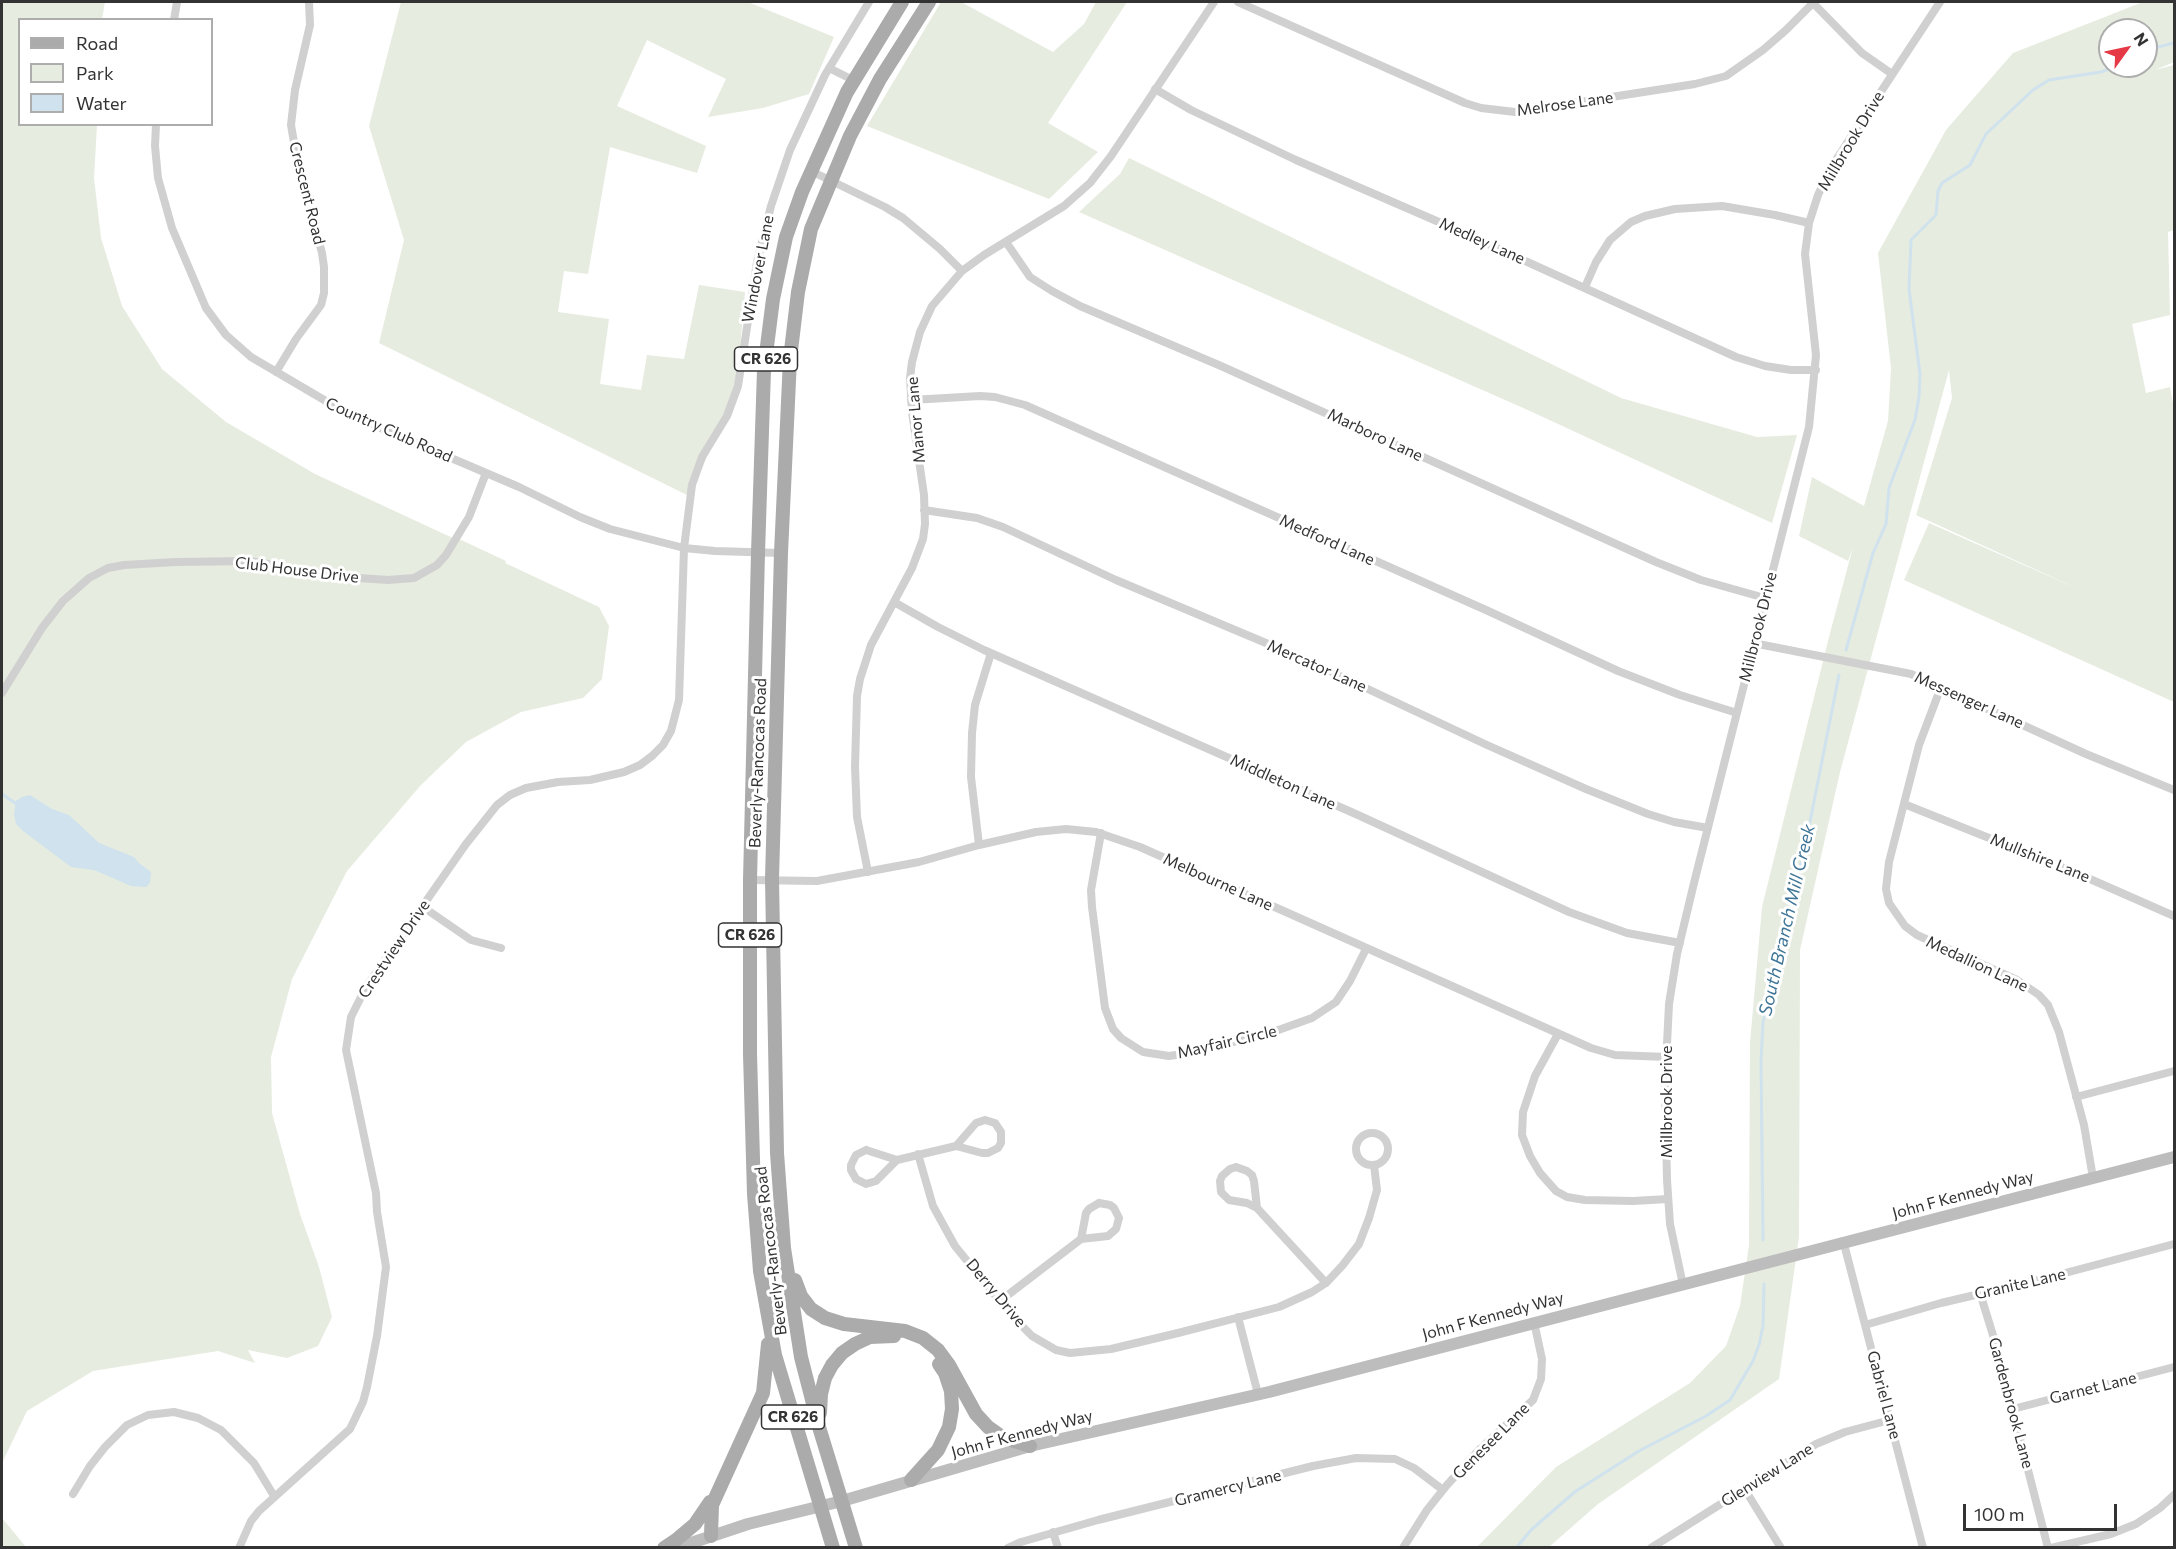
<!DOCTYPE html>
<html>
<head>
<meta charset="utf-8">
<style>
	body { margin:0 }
	#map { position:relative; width:2176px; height:1549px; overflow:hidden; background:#fff; font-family:Commissioner,sans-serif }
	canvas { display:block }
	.frame { position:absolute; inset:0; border:3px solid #333; pointer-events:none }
	.legend { position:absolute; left:18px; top:18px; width:195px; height:108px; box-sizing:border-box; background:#fff; border:2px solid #adadad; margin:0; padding:8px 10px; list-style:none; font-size:18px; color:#333 }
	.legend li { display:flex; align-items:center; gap:12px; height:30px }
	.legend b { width:30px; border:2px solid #adadad }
	.north { position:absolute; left:2098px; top:18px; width:60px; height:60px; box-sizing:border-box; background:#fff; border:2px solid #adadad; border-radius:50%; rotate:57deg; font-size:16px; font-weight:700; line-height:24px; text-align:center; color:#333 }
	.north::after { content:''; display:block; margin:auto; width:21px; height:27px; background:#e63946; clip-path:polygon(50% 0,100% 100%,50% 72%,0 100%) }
	.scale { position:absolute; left:1963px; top:1504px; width:154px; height:27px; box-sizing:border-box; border:3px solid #333; border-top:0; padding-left:8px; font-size:18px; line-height:21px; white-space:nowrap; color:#333; -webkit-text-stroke:4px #fff; paint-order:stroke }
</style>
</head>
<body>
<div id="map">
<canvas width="2176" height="1549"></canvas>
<div class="frame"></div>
<ul class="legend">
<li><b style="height:8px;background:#ababab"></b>Road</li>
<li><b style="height:16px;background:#e6ecdf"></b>Park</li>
<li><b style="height:16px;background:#cfe2ee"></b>Water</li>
</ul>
<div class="north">N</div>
<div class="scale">100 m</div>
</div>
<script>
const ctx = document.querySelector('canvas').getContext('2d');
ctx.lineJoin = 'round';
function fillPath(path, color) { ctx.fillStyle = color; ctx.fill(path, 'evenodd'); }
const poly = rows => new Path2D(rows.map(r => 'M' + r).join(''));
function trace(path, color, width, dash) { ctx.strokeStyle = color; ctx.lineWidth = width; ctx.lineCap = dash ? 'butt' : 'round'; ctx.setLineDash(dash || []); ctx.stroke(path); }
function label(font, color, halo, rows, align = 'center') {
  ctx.font = font + ' Commissioner,sans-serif'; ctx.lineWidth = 6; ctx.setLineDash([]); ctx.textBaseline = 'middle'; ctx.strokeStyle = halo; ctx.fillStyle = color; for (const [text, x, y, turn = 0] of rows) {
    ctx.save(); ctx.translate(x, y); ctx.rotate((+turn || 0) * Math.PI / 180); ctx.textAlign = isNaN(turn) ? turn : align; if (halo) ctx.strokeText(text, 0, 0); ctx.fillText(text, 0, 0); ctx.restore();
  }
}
const green = poly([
	[2,2,105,2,102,19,20,20,20,124,97,125,94,178,101,238,122,306,162,369,226,422,315,474,457,540,459,539,506,561,505,563,599,607,609,626,602,679,583,698,521,712,466,742,421,785,347,871,292,979,271,1057,272,1113,300,1214,319,1267,332,1317,318,1346,287,1358,248,1350,255,1363,218,1351,93,1371,27,1411,2,1463],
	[401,2,748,2,834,37,809,94,763,108,708,117,726,79,647,40,617,106,706,146,697,173,610,147,588,274,564,271,558,312,609,319,600,384,641,390,647,355,684,359,699,285,745,292,736,394,689,496,379,343,404,240,369,126],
	[941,2,961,2,1053,52,1084,24,1096,2,1127,2,1048,123,1098,152,1049,199,867,126],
	[2143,2,2174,2,2174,62,2155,70,2174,65,2174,230,2168,232,2170,315,2132,324,2146,393,2170,387,2174,409,2174,702,1904,580,1929,523,2085,592,1916,515,1952,398,1949,370,1840,772,1800,950,1799,1237,1779,1379,1598,1504,1549,1547,1476,1548,1556,1467,1690,1383,1726,1346,1740,1306,1749,1245,1750,1043,1762,907,1829,637,1853,547,1848,561,1799,536,1812,477,1864,506,1888,421,1891,368,1878,253,1946,130,2013,53],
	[2110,30,2146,30,2146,66,2110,66],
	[1129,158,1621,398,1757,437,1797,435,1772,523,1530,411,1079,212,1120,174],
	[2,1518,26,1547,2,1547]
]);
const water = poly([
	[30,795,52,809,69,815,99,843,134,857,139,863,151,872,150,883,146,887,131,886,94,870,71,867,23,831,16,824,14,814,16,801,22,797]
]);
const stream = poly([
	[2146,50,2174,43],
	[1846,650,1873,553,1886,524,1889,488,1915,420,1919,397,1920,374,1909,289,1911,240,1936,215,1938,191,1942,183,1970,165,1986,134,2033,90,2049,80,2101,72,2116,66],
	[2,794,18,805],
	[1763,1240,1761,1061,1763,1022,1804,852,1839,675],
	[1516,1548,1531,1530,1576,1491,1639,1451,1706,1416,1730,1400,1753,1361,1759,1345,1763,1326,1764,1284]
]);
const street = poly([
	[1238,2,1465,103,1481,108,1515,112,1695,84,1726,76,1763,50,1786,30,1813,3],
	[1812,2,1862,53,1892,74],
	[174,20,177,2],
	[829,68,853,80],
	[1155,89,1191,110,1296,160,1455,229,1736,357,1765,366,1791,370,1816,370],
	[156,124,155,146,158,178,172,228,206,308,226,335,251,357,348,414,519,487,580,517,610,529,684,548,715,551,781,553],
	[811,171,885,207,903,218,940,249,962,271],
	[1006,242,1030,277,1052,291,1080,306,1221,366,1656,562,1701,580,1765,598],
	[1585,287,1596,262,1610,240,1631,222,1645,216,1675,209,1722,206,1775,215,1809,223],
	[276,372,296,339,321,305,324,293,324,267,322,253,297,160,291,125,295,90,310,25,309,2],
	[911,400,980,396,995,397,1025,405,1486,610,1618,671,1680,695,1737,713],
	[924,510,977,518,1003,527,1116,580,1304,659,1487,745,1586,789,1648,814,1674,822,1708,828],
	[894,602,938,627,984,650,1358,815,1569,912,1627,933,1680,943],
	[1753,643,1911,674,2086,754,2174,790],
	[1941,687,1919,745,1889,862,1886,889,1889,903,1905,926,1917,935,2017,980,2039,995,2048,1005,2059,1032,2084,1125,2093,1178],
	[2,693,42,628,63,601,89,578,108,568,124,565,176,562,250,561,344,577,388,580,414,578,437,565,446,555,469,517,486,473],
	[1904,804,2074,872,2174,916],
	[1101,833,1091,890,1092,907,1105,1008,1113,1029,1121,1038,1143,1052,1169,1056,1183,1054,1270,1033,1312,1018,1336,1002,1350,981,1366,949],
	[979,845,971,777,972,733,975,705,991,653],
	[868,872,857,817,855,767,857,696,860,679,871,645,912,568,923,539,925,524,924,495,912,412,910,378,912,362,920,332,932,306,962,271,984,255,1064,206,1090,183,1111,156,1214,2],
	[750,880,817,881,919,862,979,845,1036,832,1066,829,1096,832,1140,847,1591,1048,1615,1055,1667,1057],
	[423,907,471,940,501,948],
	[1558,1034,1535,1076,1523,1112,1522,1135,1530,1156,1540,1173,1556,1191,1567,1197,1585,1200,1633,1201,1668,1199],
	[2076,1097,2174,1071],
	[985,1120,995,1123,1001,1132,1001,1143,998,1148,988,1153,982,1153,956,1146,976,1123,985,1120],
	'1356 1149a16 16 0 1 1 32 0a16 16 0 1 1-32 0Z',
	[866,1150,897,1160,876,1181,866,1184,856,1179,851,1170,851,1165,856,1155,866,1150],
	[918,1154,933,1206,955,1246,1012,1316,1032,1336,1056,1350,1070,1353,1111,1349,1178,1333,1279,1307,1312,1292,1326,1283,1342,1266,1359,1244,1369,1218,1377,1190,1374,1165],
	[897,1160,956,1146],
	[1236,1167,1247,1171,1252,1175,1254,1181,1257,1208,1247,1203,1229,1200,1221,1192,1220,1181,1222,1176,1230,1169,1236,1167],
	[1099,1203,1110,1205,1114,1208,1119,1218,1116,1229,1108,1236,1081,1239,1086,1213,1089,1209,1099,1203],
	[1257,1208,1326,1283],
	[1844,1244,1923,1548],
	[1683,1285,1670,1224,1667,1180,1665,1084,1669,1004,1677,954,1694,883,1809,427,1816,355,1805,254,1809,223,1818,195,1832,166,1940,2],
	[1980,1293,1996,1345,2048,1548],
	[1000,1301,1081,1239],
	[1238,1317,1258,1394],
	[1865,1325,1941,1303,2039,1280,2174,1244],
	[2013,1409,2174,1367],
	[1744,1488,1781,1548],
	[73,1494,90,1466,105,1447,127,1425,148,1415,174,1412,198,1418,221,1430,254,1463,274,1496],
	[1053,1532,1058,1548],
	[239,1548,251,1521,259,1511,350,1429,363,1402,367,1387,377,1336,386,1267,377,1212,376,1193,346,1050,351,1017,366,987,466,844,497,805,510,795,526,788,558,782,590,780,624,772,640,765,652,756,663,745,671,731,679,700,684,548,692,485,702,457,727,416,738,386,757,262,771,206,790,150,825,75,869,2],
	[1008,1548,1021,1542,1098,1520,1313,1466,1356,1458,1395,1459,1414,1468,1443,1490],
	[1403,1548,1427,1510,1447,1485,1478,1451,1533,1400,1541,1379,1542,1359,1534,1322],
	[1651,1548,1816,1444,1845,1432,1890,1420],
	[2051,1548,2111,1534,2136,1524,2160,1508,2174,1495]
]);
const secondary = poly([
	[676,1548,748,1524,842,1501,1030,1446,1269,1392,2174,1157]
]);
const primary = poly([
	[795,1280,801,1296,811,1309,825,1318,844,1324,905,1331,923,1338,938,1350,949,1365,976,1414,988,1427,1002,1437,1030,1446],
	[820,1413,821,1394,825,1378,832,1365,842,1353,855,1344,870,1337,894,1336],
	[911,1480,938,1450,949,1427,952,1409,951,1391,945,1373,939,1364],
	[711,1536,712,1505,763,1393,768,1344],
	[664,1548,676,1540,695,1524,710,1502],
	[833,1548,775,1355,760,1271,754,1194,750,1054,750,880,758,553,764,370,773,299,786,237,802,192,847,92,902,2],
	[856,1548,819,1427,801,1357,784,1248,777,1153,772,879,781,553,790,359,798,292,811,229,850,136,880,79,929,2]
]);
const shields = [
	[766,359,63],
	[750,935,63],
	[793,1417,63]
];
const shieldNames = [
	["CR 626",766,359],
	["CR 626",750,935],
	["CR 626",793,1417]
];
const streetNames = [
	["Melrose Lane",1565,104,-8],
	["Millbrook Drive",1851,141,-59],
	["Crescent Road",307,193,76],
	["Medley Lane",1482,241,24],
	["Windover Lane",758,269,-79],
	["Manor Lane",916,420,-95],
	["Country Club Road",389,430,24],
	["Marboro Lane",1375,435,25],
	["Medford Lane",1327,540,24],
	["Club House Drive",297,570,7],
	["Millbrook Drive",1758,627,-76],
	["Mercator Lane",1317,666,24],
	["Messenger Lane",1969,700,24],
	["Beverly-Rancocas Road",758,763,-88],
	["Middleton Lane",1283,782,24],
	["Mullshire Lane",2040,858,22],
	["Melbourne Lane",1218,882,24],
	["Crestview Drive",394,949,-56],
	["Medallion Lane",1977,964,25],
	["Mayfair Circle",1227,1042,-13],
	["Millbrook Drive",1667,1102,-90],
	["John F Kennedy Way",1963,1195,-15],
	["Beverly-Rancocas Road",771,1251,-97],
	["Granite Lane",2020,1284,-13],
	["Derry Drive",996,1293,50],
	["John F Kennedy Way",1493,1316,-15],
	["Garnet Lane",2093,1388,-14],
	["Gabriel Lane",1884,1395,75],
	["Gardenbrook Lane",2011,1403,75],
	["John F Kennedy Way",1022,1434,-15],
	["Genesee Lane",1491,1441,-45],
	["Glenview Lane",1767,1475,-32],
	["Gramercy Lane",1228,1488,-14]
];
const waterNames = [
	["South Branch Mill Creek",1787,920,-77]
];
fillPath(green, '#e6ecdf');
fillPath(water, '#cfe2ee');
trace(stream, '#cfe2ee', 3);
trace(street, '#d0d0d0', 8);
trace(secondary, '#bdbdbd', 12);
trace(primary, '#ababab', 14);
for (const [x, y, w] of shields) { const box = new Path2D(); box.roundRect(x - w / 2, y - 12, w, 24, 4.5); ctx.fillStyle = '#fff'; ctx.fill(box); trace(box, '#333', 1.5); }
label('bold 15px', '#333', null, shieldNames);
label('16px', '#333', '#fff', streetNames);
label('italic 18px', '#3f7597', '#fff', waterNames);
</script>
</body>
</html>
